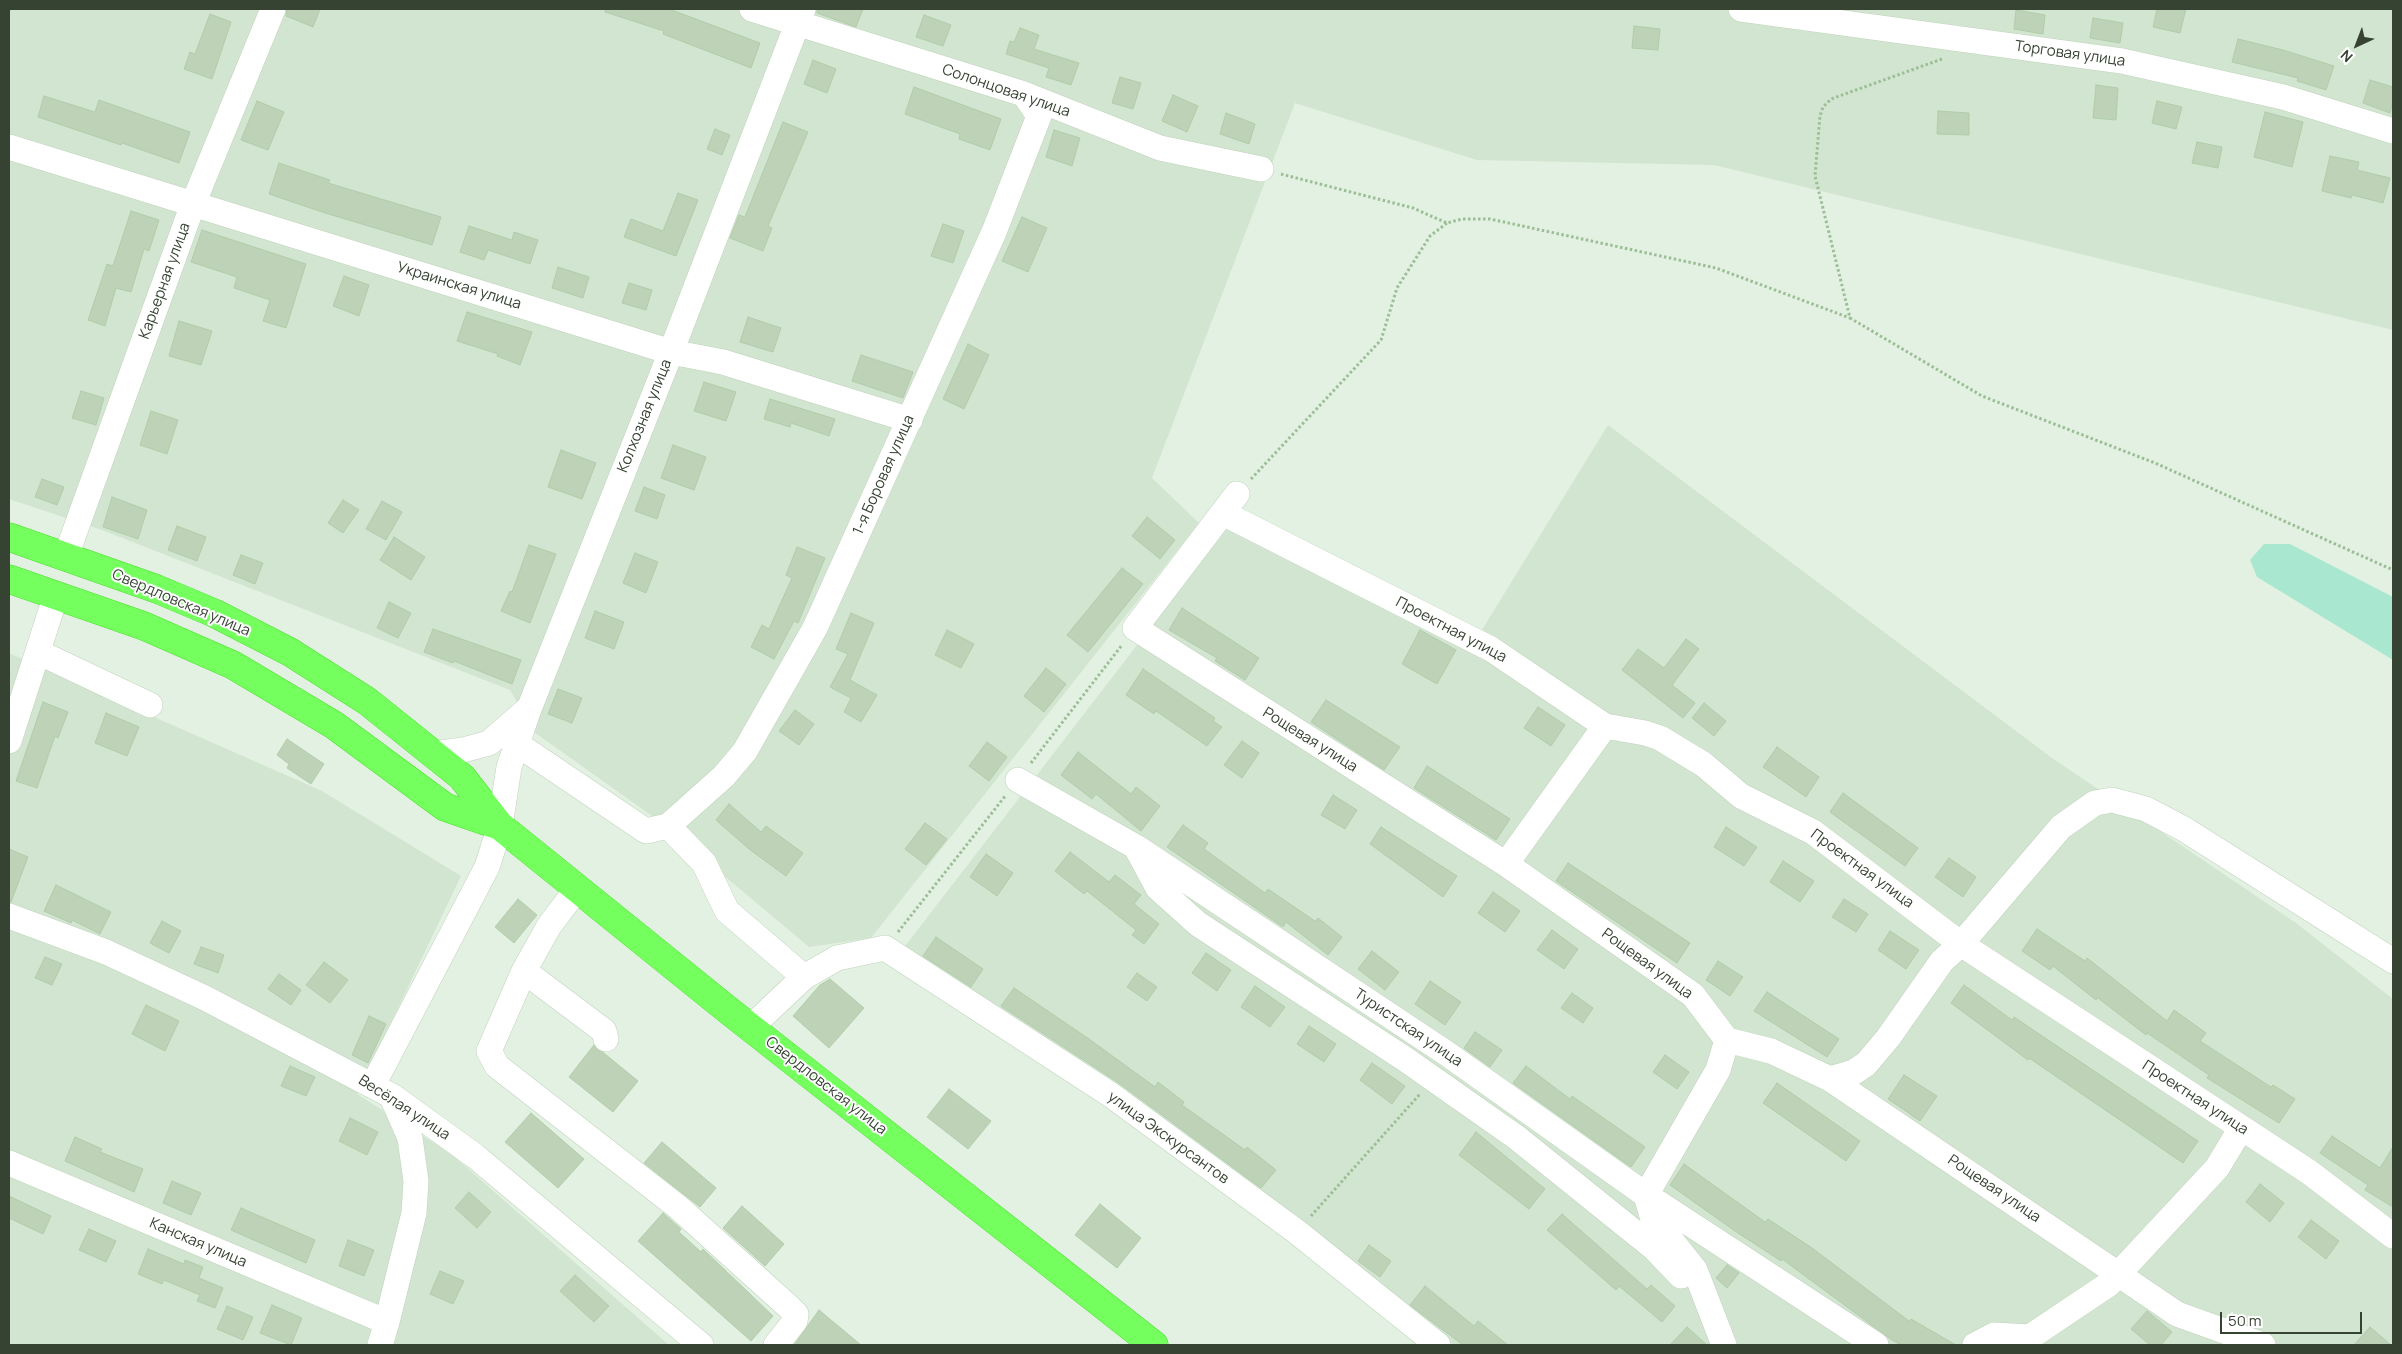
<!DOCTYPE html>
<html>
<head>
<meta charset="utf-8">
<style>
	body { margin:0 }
	#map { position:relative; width:2402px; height:1354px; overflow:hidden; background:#e3f1e2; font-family:Manrope,sans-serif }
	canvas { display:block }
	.frame { position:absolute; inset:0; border:10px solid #364232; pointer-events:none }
	.north { position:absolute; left:2332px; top:20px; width:50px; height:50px; -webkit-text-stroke:4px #fff; paint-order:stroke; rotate:223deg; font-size:14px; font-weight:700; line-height:20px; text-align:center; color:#364232 }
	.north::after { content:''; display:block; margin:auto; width:18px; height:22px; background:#364232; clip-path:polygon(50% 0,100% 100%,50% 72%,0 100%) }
	.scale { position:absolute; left:2220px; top:1312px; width:142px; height:22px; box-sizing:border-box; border:2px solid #364232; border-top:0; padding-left:6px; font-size:15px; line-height:18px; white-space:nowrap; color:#364232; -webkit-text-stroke:4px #fff; paint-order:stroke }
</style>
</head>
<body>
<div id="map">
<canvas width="2402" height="1354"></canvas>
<div class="frame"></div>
<div class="north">N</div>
<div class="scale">50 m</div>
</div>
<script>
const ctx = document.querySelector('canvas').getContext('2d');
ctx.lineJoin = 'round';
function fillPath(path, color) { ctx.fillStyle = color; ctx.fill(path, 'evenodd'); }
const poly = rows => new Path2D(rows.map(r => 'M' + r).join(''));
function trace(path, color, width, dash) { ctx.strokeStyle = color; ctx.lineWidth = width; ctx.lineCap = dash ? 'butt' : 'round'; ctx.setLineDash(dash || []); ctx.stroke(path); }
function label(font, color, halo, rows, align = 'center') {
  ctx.font = font + ' Manrope,sans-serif'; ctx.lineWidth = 4; ctx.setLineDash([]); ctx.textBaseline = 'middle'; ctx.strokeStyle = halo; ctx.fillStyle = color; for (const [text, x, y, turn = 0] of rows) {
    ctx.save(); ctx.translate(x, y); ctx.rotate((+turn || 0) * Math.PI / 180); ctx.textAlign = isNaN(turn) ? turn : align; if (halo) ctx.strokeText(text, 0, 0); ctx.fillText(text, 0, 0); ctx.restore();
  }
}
const residential = poly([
	[9,9,2393,9,2393,330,1714,165,1477,160,1295,103,1152,478,1199,523,871,938,809,947,659,821,534,732,510,690,102,530,9,499],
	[1608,425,2052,758,2296,923,2393,999,2393,1345,1454,1345,1294,1217,902,950,1228,527,1472,646],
	[9,653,322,791,461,876,357,1094,450,1153,669,1345,9,1345]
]);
const green = poly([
	[2264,544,2290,544,2393,597,2393,660,2257,577,2250,560]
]);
const building = poly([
	[287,9,320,9,313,27,286,16,287,9],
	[606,9,669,9,760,43,751,68,663,34,664,31,605,12,606,9],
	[817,9,863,9,856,27,817,13,817,9],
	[2157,9,2186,9,2180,33,2153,27,2157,9],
	[2016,10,2045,15,2043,34,2014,29,2016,10],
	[210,14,231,22,212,79,184,69,190,52,195,54,210,14],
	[924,15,951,25,943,46,916,37,924,15],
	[2093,18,2123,23,2120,43,2090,38,2093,18],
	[1634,26,1660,29,1658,50,1632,48,1634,26],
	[1020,28,1039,35,1034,49,1079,63,1071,85,1046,77,1049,68,1006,54,1010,41,1014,42,1020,28],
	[2238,39,2283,50,2334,66,2326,90,2297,81,2298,78,2232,62,2238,39],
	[813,60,836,69,827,93,804,84,813,60],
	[1120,77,1141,83,1133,109,1112,103,1120,77],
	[2370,80,2393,87,2393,102,2390,113,2363,103,2370,80],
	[2096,85,2118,88,2116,120,2093,118,2096,85],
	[914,87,1001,119,990,150,959,139,960,134,905,114,914,87],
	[1173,95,1198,106,1187,132,1162,121,1173,95],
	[44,96,95,112,99,100,190,132,179,163,122,143,121,145,38,117,44,96],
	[257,101,284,112,268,150,241,140,257,101],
	[2157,101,2182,107,2176,129,2152,123,2157,101],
	[1938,111,1969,113,1969,135,1937,134,1938,111],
	[2265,112,2303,122,2292,167,2254,157,2265,112],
	[1226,113,1255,124,1249,144,1220,134,1226,113],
	[783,122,808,132,768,226,772,228,763,251,730,238,739,215,745,217,783,122],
	[715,129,730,135,722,155,707,149,715,129],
	[1054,130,1080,138,1072,166,1046,157,1054,130],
	[2197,142,2222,147,2218,168,2192,163,2197,142],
	[2330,156,2359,162,2357,170,2390,178,2383,203,2352,195,2351,198,2322,191,2330,156],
	[279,163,330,180,328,183,441,217,432,245,325,213,269,194,279,163],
	[678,193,698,200,676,256,624,237,631,219,663,231,678,193],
	[131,211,159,220,149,251,144,249,131,292,116,288,105,326,88,320,107,264,113,266,131,211],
	[1022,217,1047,228,1028,272,1002,261,1022,217],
	[943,224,964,231,953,263,931,256,943,224],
	[469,226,512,240,514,232,538,240,530,264,488,250,484,260,460,252,469,226],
	[202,230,306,264,286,328,263,321,270,300,234,288,237,277,191,262,202,230],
	[558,267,589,277,583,298,552,288,558,267],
	[344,276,369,285,359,316,333,306,344,276],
	[629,283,652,290,646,310,622,303,629,283],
	[467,312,532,332,520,365,497,356,498,354,457,341,467,312],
	[748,317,781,328,773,352,740,342,748,317],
	[179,321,212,331,201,365,169,356,179,321],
	[968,344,989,355,964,409,943,399,968,344],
	[861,355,913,372,903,398,852,381,861,355],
	[704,382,736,392,726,421,694,411,704,382],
	[81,391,104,398,96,425,72,418,81,391],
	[770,399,835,419,829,436,791,423,790,427,764,419,770,399],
	[151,411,178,420,167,454,140,445,151,411],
	[673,445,706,457,694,490,661,478,673,445],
	[561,450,596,463,582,499,548,487,561,450],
	[42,479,64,487,57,505,35,497,42,479],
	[644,487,665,495,657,519,635,511,644,487],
	[112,497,147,510,138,539,103,527,112,497],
	[343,500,359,510,343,533,328,523,343,500],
	[382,501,402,512,386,540,366,529,382,501],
	[1147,517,1175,540,1160,559,1132,536,1147,517],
	[177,526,206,537,197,561,168,550,177,526],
	[394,537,425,557,411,580,380,560,394,537],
	[529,545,556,554,530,623,501,611,510,591,512,592,529,545],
	[797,547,825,558,798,623,794,621,774,659,751,647,762,625,769,629,792,578,786,575,797,547],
	[635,553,658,562,646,593,623,583,635,553],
	[241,555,263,563,255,584,233,575,241,555],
	[1122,568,1143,584,1088,652,1067,635,1122,568],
	[389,602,411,613,398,638,377,628,389,602],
	[1182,608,1259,658,1245,680,1215,661,1217,658,1169,630,1182,608],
	[595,611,624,622,614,649,585,638,595,611],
	[851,613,874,623,850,680,877,695,861,722,844,712,851,698,830,687,848,654,836,649,851,613],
	[433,629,521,660,512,684,454,661,453,663,424,652,433,629],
	[947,630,974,644,961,668,935,655,947,630],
	[1420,630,1456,650,1437,684,1402,664,1420,630],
	[1686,639,1699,649,1672,685,1695,703,1683,718,1622,670,1638,649,1664,668,1686,639],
	[1046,668,1066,684,1044,712,1024,696,1046,668],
	[1143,669,1215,718,1213,721,1222,727,1207,746,1156,711,1154,714,1126,695,1143,669],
	[558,689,582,698,572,723,548,714,558,689],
	[1326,700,1400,747,1384,770,1311,722,1326,700],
	[43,702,68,712,58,738,55,736,37,788,16,781,43,702],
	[1704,703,1726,721,1714,736,1692,718,1704,703],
	[1538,707,1565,725,1551,746,1524,728,1538,707],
	[795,710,814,724,799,745,779,731,795,710],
	[106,713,139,727,127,756,95,743,106,713],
	[287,739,324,764,311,784,287,768,289,764,277,755,287,739],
	[1242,741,1259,753,1242,778,1224,765,1242,741],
	[987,742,1007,757,989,781,969,766,987,742],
	[1777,747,1819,777,1806,797,1763,767,1777,747],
	[1078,752,1131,794,1136,787,1160,806,1141,831,1096,794,1092,799,1061,775,1078,752],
	[1427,766,1510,819,1496,840,1414,788,1427,766],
	[1843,793,1918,848,1905,866,1830,812,1843,793],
	[1333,795,1357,810,1345,829,1321,815,1333,795],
	[729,804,761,832,766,826,803,853,786,876,749,849,716,820,729,804],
	[925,823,947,839,926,865,905,849,925,823],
	[1183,825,1208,843,1204,849,1265,893,1268,889,1315,921,1318,918,1342,937,1328,955,1286,922,1283,927,1167,847,1183,825],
	[1381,827,1457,876,1443,897,1370,844,1381,827],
	[1726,827,1757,847,1744,866,1714,847,1726,827],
	[9,849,28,857,11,902,9,902,9,849],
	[1070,852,1109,882,1115,875,1141,895,1134,904,1159,924,1144,944,1132,935,1136,930,1087,891,1084,894,1055,871,1070,852],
	[986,854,1013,873,997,896,970,877,986,854],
	[1949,858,1976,877,1963,897,1935,877,1949,858],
	[1783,861,1814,881,1800,902,1770,882,1783,861],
	[1568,863,1690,943,1677,963,1556,881,1568,863],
	[56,885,111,912,100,934,72,920,71,923,44,911,56,885],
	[1493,892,1520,911,1505,932,1478,913,1493,892],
	[518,899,537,915,514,943,495,927,518,899],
	[1844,899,1868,914,1856,932,1832,917,1844,899],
	[162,921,181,931,169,953,150,943,162,921],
	[2037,929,2085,961,2087,958,2167,1021,2174,1010,2206,1033,2200,1041,2271,1087,2273,1085,2295,1099,2279,1123,2207,1078,2209,1075,2147,1033,2146,1035,2098,998,2096,1000,2053,966,2050,970,2022,951,2037,929],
	[1552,930,1578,949,1564,969,1537,950,1552,930],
	[1890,931,1919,950,1906,969,1878,950,1890,931],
	[936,937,983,969,971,987,923,956,936,937],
	[201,947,224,955,218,973,194,964,201,947],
	[1372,951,1399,972,1385,990,1358,969,1372,951],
	[1206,953,1231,970,1217,991,1192,973,1206,953],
	[45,957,62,964,52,985,35,978,45,957],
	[1718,961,1743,977,1730,996,1706,980,1718,961],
	[324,962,348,980,330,1003,306,985,324,962],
	[1137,973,1157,987,1147,1001,1127,987,1137,973],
	[279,974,301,990,291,1005,268,989,279,974],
	[830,979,864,1008,829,1048,793,1016,820,985,830,979],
	[1430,981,1461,1002,1445,1025,1415,1004,1430,981],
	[1964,985,2012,1020,2014,1017,2198,1141,2183,1163,2029,1058,2028,1060,1951,1003,1964,985],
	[1255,986,1285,1007,1270,1027,1241,1007,1255,986],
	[1014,988,1089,1039,1155,1087,1158,1082,1184,1102,1182,1105,1245,1150,1247,1147,1276,1170,1261,1188,1119,1083,1001,1006,1014,988],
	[1767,992,1839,1039,1827,1057,1754,1011,1767,992],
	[1572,993,1593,1008,1583,1023,1561,1008,1572,993],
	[146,1005,179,1021,165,1051,132,1034,146,1005],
	[369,1016,386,1024,368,1063,352,1055,369,1016],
	[1309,1026,1336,1044,1324,1062,1297,1044,1309,1026],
	[1475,1032,1502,1050,1490,1067,1464,1048,1475,1032],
	[594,1045,638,1081,613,1112,569,1077,594,1045],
	[1665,1055,1689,1072,1677,1089,1653,1072,1665,1055],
	[1372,1063,1405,1086,1392,1104,1360,1080,1372,1063],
	[290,1066,315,1077,306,1096,281,1086,290,1066],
	[1526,1066,1570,1099,1572,1096,1645,1147,1631,1167,1513,1083,1526,1066],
	[1904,1075,1937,1096,1920,1121,1888,1099,1904,1075],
	[1777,1083,1860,1141,1846,1161,1763,1103,1777,1083],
	[949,1089,991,1121,968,1149,927,1117,949,1089],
	[531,1113,584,1159,558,1188,505,1142,531,1113],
	[350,1118,378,1132,367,1155,339,1141,350,1118],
	[1476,1132,1545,1189,1529,1209,1459,1155,1476,1132],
	[2332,1136,2380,1168,2393,1147,2393,1207,2365,1190,2368,1185,2320,1153,2332,1136],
	[75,1137,102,1149,100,1152,143,1169,134,1192,65,1161,75,1137],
	[662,1142,716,1188,700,1207,644,1163,662,1142],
	[1684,1164,1765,1222,1768,1219,1812,1248,1909,1321,1911,1319,1956,1345,1901,1345,1892,1340,1782,1259,1781,1261,1735,1231,1670,1185,1684,1164],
	[172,1181,201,1193,191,1215,163,1203,172,1181],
	[2260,1184,2284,1203,2270,1222,2246,1202,2260,1184],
	[469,1192,491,1212,477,1228,455,1208,469,1192],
	[9,1196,51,1216,43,1234,9,1218,9,1196],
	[1100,1204,1141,1238,1117,1268,1075,1235,1100,1204],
	[742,1206,784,1244,765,1266,723,1228,742,1206],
	[241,1208,315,1240,306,1263,231,1230,241,1208],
	[663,1213,681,1229,679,1232,701,1252,703,1249,773,1316,751,1341,638,1241,663,1213],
	[1562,1214,1647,1289,1651,1285,1675,1306,1662,1322,1619,1286,1616,1290,1547,1230,1562,1214],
	[2311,1220,2339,1241,2326,1259,2298,1237,2311,1220],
	[89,1229,116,1241,106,1262,79,1250,89,1229],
	[348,1240,374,1250,364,1276,339,1266,348,1240],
	[1369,1245,1391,1261,1380,1277,1358,1261,1369,1245],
	[148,1249,184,1264,185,1260,203,1267,199,1278,223,1288,215,1308,197,1301,200,1295,164,1280,162,1284,138,1274,148,1249],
	[1727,1265,1739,1273,1727,1288,1716,1278,1727,1265],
	[440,1271,464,1281,453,1304,430,1294,440,1271],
	[575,1275,609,1306,594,1322,560,1291,575,1275],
	[1425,1286,1474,1326,1478,1321,1508,1345,1463,1345,1410,1305,1425,1286],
	[272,1305,302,1318,291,1345,260,1333,272,1305],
	[227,1306,253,1317,243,1340,217,1329,227,1306],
	[819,1310,861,1345,794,1345,819,1310],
	[2147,1311,2172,1332,2161,1345,2150,1345,2131,1329,2147,1311],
	[1687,1327,1707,1345,1670,1345,1687,1327],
	[2370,1327,2391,1345,2354,1345,2370,1327]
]);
const path = poly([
	[1942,59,1831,99,1823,107,1820,116,1815,176,1850,318,1982,396,2155,463,2393,570],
	[1281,174,1413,208,1447,223,1462,219,1490,219,1716,268,1850,318],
	[1251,479,1381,340,1397,288,1430,236,1447,223],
	[1031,763,1122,645],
	[898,932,1006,795],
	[1311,1216,1420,1094]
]);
const minor = poly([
	[752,9,1024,94,1160,148,1261,169],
	[1741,9,2122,61,2283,97,2393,131],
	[9,147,671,352,723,362,910,420],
	[1237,494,1135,628,1506,864,1693,995,1727,1040,1771,1051,1830,1079,2177,1314,2263,1345],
	[1223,513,1491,649,1605,726,1645,733,1660,738,1703,764,1741,796,1813,832,1961,944,2309,1172,2393,1236],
	[66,556,193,204,273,9],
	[38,652,150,705],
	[9,741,56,595],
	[517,744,646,831,668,826,704,863,727,911,804,977],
	[434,754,463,750,489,743,527,710],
	[1018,780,1136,847,1446,1053,1646,1195,1652,1216,1695,1270,1724,1345],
	[668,826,724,776,745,751,815,628,994,232,1039,116,1024,94],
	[1137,849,1158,888,1198,924,1405,1059,1516,1137,1654,1248,1681,1276],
	[1506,864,1605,726],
	[577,889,549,926,524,971,489,1051,497,1066,678,1207,790,1308,796,1314,795,1321,776,1345],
	[9,916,106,952,205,998,392,1096,475,1156,701,1345],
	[524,971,604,1031,606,1039],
	[751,1027,804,977,837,958,885,948,1111,1095,1297,1232,1438,1345],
	[1727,1040,1718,1070,1646,1195,1876,1345],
	[1830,1079,1854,1072,1866,1064,1888,1038,1942,961,1961,944,2061,827,2095,803,2112,800,2146,809,2184,829,2393,961],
	[373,1085,487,867,500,826,509,767,529,709,671,352,803,9],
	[9,1163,387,1322,380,1345],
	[387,1322,414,1213,416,1181,410,1138,392,1097],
	[1975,1345,1994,1335,2030,1337,2109,1284,2217,1168,2241,1128]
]);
const highway = poly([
	[9,537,157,589,214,613,290,652,367,701,462,777,500,826,728,1010,1154,1345],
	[9,579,144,626,233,665,334,725,445,807,500,826]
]);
const streetNames = [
	["Торговая улица",2070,54,8],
	["Солонцовая улица",1006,91,19],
	["Карьерная улица",165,281,-70],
	["Украинская улица",459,286,17],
	["Колхозная улица",645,416,-68],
	["1-я Боровая улица",884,475,-66],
	["Свердловская улица",181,603,23],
	["Проектная улица",1451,630,28],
	["Рощевая улица",1310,740,32],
	["Проектная улица",1862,869,36],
	["Рощевая улица",1647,964,36],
	["Туристская улица",1408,1028,34],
	["Свердловская улица",826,1086,38],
	["Проектная улица",2195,1098,33],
	["Весёлая улица",404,1108,33],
	["улица Экскурсантов",1168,1138,36],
	["Рощевая улица",1994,1189,34],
	["Канская улица",198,1243,23]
];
fillPath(residential, '#d2e5d0');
fillPath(green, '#a9e7d1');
fillPath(building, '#bdd2b7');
trace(building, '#b1cdaa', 1);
trace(minor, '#bfd4bb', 26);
trace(highway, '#4dde2f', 29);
trace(path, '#9cbe96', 3, [2.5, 2.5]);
trace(minor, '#fff', 25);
trace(highway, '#75ff5f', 28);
label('15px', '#364232', '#fff', streetNames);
</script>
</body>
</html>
